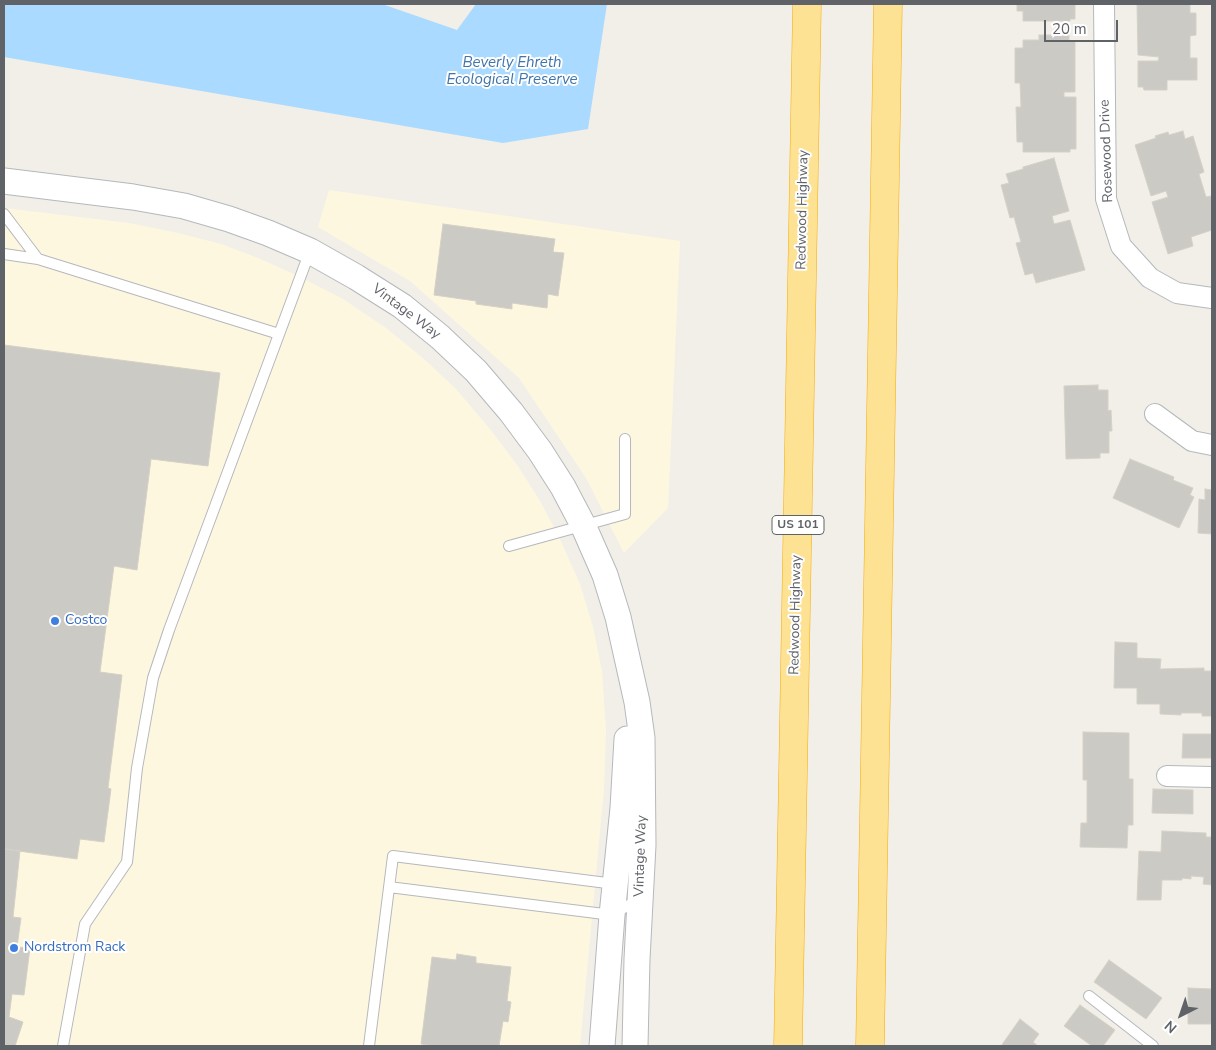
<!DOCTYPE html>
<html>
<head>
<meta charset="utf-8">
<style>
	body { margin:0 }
	#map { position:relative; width:1216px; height:1050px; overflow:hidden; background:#f1efe8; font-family:"Nunito Sans",sans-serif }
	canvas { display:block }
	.frame { position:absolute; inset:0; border:5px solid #5f6368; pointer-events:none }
	.north { position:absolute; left:1156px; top:990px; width:50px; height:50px; -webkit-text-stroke:4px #fff; paint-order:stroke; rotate:221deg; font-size:14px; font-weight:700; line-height:20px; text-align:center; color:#5f6368 }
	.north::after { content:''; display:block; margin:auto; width:18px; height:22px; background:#5f6368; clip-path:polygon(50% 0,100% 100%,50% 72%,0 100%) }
	.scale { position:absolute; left:1044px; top:20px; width:74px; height:22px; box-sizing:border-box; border:2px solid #5f6368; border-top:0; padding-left:6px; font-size:15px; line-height:18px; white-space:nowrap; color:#5f6368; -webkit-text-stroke:4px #fff; paint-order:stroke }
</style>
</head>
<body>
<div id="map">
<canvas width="1216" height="1050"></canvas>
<div class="frame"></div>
<div class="north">N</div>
<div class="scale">20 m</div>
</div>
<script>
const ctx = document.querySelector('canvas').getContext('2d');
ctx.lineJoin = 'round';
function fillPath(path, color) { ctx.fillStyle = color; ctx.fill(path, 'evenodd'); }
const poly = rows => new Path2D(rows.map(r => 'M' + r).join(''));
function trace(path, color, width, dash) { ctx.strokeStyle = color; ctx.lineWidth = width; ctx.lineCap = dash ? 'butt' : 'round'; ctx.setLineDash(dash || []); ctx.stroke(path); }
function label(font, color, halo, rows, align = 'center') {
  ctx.font = font + ' "Nunito Sans",sans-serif'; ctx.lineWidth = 4; ctx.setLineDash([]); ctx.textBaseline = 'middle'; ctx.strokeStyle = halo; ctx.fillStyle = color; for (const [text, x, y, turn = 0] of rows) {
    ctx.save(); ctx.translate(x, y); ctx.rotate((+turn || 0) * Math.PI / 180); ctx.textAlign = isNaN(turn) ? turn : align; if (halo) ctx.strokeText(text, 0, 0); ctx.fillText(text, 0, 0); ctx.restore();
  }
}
const commercial = poly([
	[329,190,680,241,668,508,624,553,586,478,519,378,410,281,318,227],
	[4,208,129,223,178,233,221,244,258,258,298,276,343,299,386,328,423,358,456,389,490,429,518,466,540,501,559,537,580,584,593,627,602,671,606,732,604,788,580,1046,4,1046]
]);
const water = poly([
	[4,4,382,4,457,30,476,4,607,4,588,129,503,143,4,57]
]);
const building = poly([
	[1017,4,1075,4,1075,19,1070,19,1070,21,1023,21,1023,11,1017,11,1017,4],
	[1137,4,1190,4,1190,13,1196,13,1196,35,1190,36,1190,58,1197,58,1197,80,1167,80,1167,90,1144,90,1143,87,1138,87,1138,61,1158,61,1159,57,1138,55,1137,4],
	[1039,35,1069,35,1069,41,1075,41,1075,92,1064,92,1064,97,1076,97,1076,149,1070,149,1070,152,1023,152,1023,142,1017,142,1016,107,1021,107,1020,83,1015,83,1015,48,1023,48,1023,40,1039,40,1039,35],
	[1183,131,1185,139,1193,136,1204,172,1199,174,1206,197,1211,196,1212,201,1212,230,1191,237,1193,246,1168,254,1152,202,1168,197,1166,191,1151,196,1135,145,1156,138,1155,136,1168,132,1169,135,1183,131],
	[1054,158,1069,211,1052,216,1054,224,1070,220,1085,270,1036,283,1033,273,1025,275,1016,243,1021,242,1014,217,1010,218,1001,185,1009,183,1006,174,1023,169,1023,167,1054,158],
	[443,224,555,239,553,252,564,253,558,296,548,294,547,308,512,303,512,309,476,304,476,301,434,295,443,224],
	[4,345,220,373,208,466,151,459,137,570,114,566,100,672,122,675,108,788,111,789,104,842,80,839,77,859,4,849,4,345],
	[1098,385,1098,390,1108,390,1108,411,1111,410,1112,431,1109,431,1109,453,1100,453,1100,458,1066,459,1064,386,1098,385],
	[1130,459,1174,477,1173,480,1193,488,1190,495,1194,497,1179,528,1113,498,1130,459],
	[1205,489,1212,490,1212,534,1198,533,1199,499,1205,500,1205,489],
	[1115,642,1137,643,1137,658,1161,659,1160,669,1204,668,1204,671,1212,671,1212,716,1202,716,1202,713,1181,713,1181,715,1160,714,1160,704,1137,704,1137,688,1114,688,1115,642],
	[1083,732,1129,733,1129,779,1133,779,1133,825,1128,825,1127,848,1080,847,1081,823,1087,823,1087,780,1083,780,1083,732],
	[1183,734,1212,734,1212,758,1182,758,1183,734],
	[1153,789,1193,790,1193,814,1152,813,1153,789],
	[1162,831,1206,833,1206,837,1212,837,1212,885,1203,884,1204,877,1191,876,1191,879,1182,878,1182,880,1162,880,1161,900,1137,900,1139,851,1161,852,1162,831],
	[4,849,20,851,13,917,21,918,17,947,30,948,24,995,12,994,9,1017,23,1022,15,1046,4,1046,4,849],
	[457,954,476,957,476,963,511,967,507,1001,511,1002,508,1022,503,1021,499,1046,434,1046,421,1044,432,957,456,960,457,954],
	[1109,960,1162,998,1146,1019,1094,982,1109,960],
	[1188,988,1212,989,1212,1024,1188,1024,1188,988],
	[1080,1005,1115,1030,1103,1046,1092,1046,1064,1026,1080,1005],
	[1020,1019,1039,1034,1033,1042,1038,1046,1001,1046,1020,1019]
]);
const service = poly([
	[4,214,38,259],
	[4,254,38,259,279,334],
	[509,546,625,514,625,439],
	[389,887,612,915,639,899],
	[1089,996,1153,1046],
	[63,1046,85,924,127,862,137,768,153,678,169,630,310,251],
	[369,1046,393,856,615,884]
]);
const minor = poly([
	[1104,4,1106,199,1121,246,1150,278,1177,293,1212,298],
	[1155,414,1192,441,1212,445],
	[1167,776,1212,777]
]);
const tertiary = poly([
	[4,181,133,197,184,206,229,219,268,233,310,251,356,277,402,306,440,337,476,371,511,412,540,451,563,487,583,525,605,575,618,617,637,702,642,738,643,845,637,959,635,1046],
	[602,1046,612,915,623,808,627,739]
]);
const motorway = poly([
	[788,1046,807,4],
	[870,1046,888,4]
]);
const markers = [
	[55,621,5,"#3f7fe0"],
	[14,948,5,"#3f7fe0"]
];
const shields = [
	[798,525,52]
];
const shieldNames = [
	["US 101",798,525]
];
const streetNames = [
	["Rosewood Drive",1107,151,-92],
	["Redwood Highway",803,210,-89],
	["Vintage Way",406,312,37],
	["Redwood Highway",796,615,-89],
	["Vintage Way",641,856,-88]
];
const shopNames = [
	["Costco",65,621],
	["Nordstrom Rack",24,948]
];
const waterNames = [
	["Beverly Ehreth",512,63],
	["Ecological Preserve",512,80]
];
fillPath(commercial, '#fef7e0');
fillPath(water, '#aadaff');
fillPath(building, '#cccac5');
trace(building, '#d6d1c6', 1);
trace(service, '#b5b8bc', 12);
trace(minor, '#b5b8bc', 22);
trace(tertiary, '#b5b8bc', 27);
trace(motorway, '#f9ab00', 29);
trace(service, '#fff', 10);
trace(minor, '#fff', 20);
trace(tertiary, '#fff', 25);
trace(motorway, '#fde293', 28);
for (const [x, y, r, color] of markers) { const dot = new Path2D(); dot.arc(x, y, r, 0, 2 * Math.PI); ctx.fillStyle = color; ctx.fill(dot); trace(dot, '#fff', 2); }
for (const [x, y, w] of shields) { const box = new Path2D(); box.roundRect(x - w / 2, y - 9.5, w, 19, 4); ctx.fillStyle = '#fff'; ctx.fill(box); trace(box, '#5f6368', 1); }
label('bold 12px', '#5f6368', null, shieldNames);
label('14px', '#5f6368', '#fff', streetNames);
label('14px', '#366cbe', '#fff', shopNames, 'left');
label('italic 15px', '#4174aa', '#fff', waterNames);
</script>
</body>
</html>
